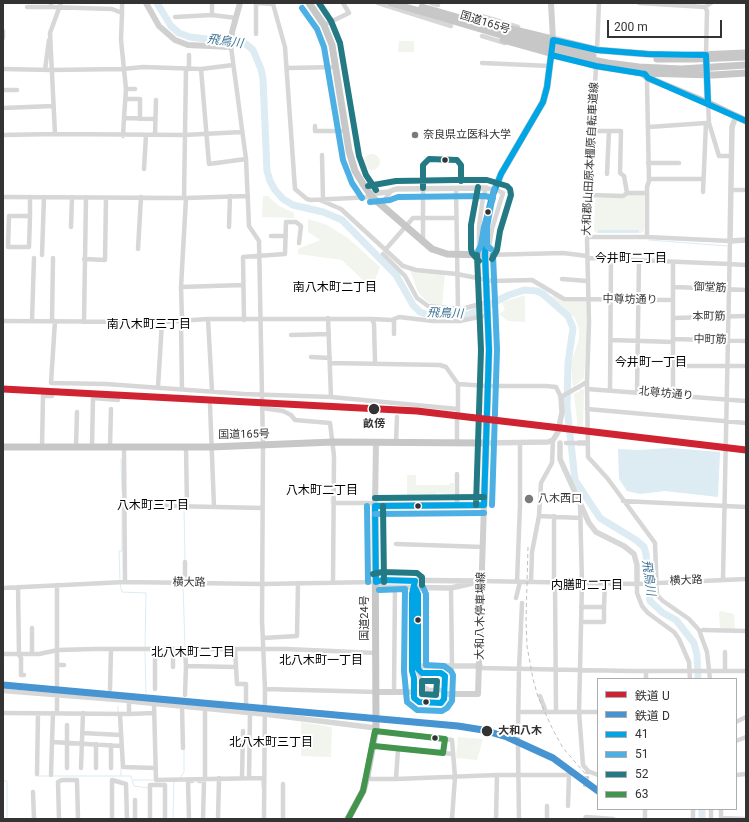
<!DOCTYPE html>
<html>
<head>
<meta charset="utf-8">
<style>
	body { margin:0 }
	#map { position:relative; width:749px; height:822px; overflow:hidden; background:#fff; font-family:Roboto,"Noto Sans JP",sans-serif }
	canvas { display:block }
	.frame { position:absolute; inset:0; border:4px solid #333; pointer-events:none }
	.legend { position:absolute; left:597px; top:678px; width:140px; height:132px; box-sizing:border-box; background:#fff; border:1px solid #adadad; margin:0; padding:5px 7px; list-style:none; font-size:12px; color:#333 }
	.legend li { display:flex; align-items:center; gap:8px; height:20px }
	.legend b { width:20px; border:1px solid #adadad }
	.scale { position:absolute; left:607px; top:20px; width:115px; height:18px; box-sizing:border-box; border:2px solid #333; border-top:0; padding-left:5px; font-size:12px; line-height:14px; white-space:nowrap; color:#333; -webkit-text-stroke:3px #fff; paint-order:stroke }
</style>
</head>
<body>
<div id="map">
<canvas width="749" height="822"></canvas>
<div class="frame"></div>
<ul class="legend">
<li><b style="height:5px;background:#d02332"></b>鉄道 U</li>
<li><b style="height:5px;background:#4694d1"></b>鉄道 D</li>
<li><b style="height:5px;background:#00a5e6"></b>41</li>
<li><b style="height:5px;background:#4cb0e4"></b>51</li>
<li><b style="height:5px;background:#237a84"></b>52</li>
<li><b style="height:5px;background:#43944d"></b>63</li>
</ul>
<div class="scale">200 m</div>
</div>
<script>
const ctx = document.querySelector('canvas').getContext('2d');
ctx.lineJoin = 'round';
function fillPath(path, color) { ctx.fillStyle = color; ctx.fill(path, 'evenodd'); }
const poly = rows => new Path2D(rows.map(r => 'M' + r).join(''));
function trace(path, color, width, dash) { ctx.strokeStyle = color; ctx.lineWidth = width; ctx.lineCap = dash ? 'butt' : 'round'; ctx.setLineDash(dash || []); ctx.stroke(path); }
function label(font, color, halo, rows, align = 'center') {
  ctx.font = font + ' Roboto,"Noto Sans JP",sans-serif'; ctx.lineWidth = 4; ctx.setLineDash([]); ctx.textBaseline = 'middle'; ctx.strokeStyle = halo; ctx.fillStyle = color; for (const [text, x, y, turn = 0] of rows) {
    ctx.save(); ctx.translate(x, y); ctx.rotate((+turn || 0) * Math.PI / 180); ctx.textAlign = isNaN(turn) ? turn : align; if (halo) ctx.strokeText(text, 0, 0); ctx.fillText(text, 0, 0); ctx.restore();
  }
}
const green = poly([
	[399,41,414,41,414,52,398,52],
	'364 162a8 8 0 1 1 16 0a8 8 0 1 1-16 0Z',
	[627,195,644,195,644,230,642,233,596,233,594,231,595,200,597,198],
	[263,196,268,196,279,206,294,213,294,218,262,217],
	[308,219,327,225,348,238,380,267,374,282,366,283,342,260,298,254,298,249,320,240,308,232],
	[410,270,445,274,442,305,431,304,425,300,418,292],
	[553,294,563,300,586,302,587,336,584,378,573,387,571,363,579,339,579,329,575,318,553,298],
	[523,296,525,296,525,322,508,321,499,314,505,310,502,302],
	[580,388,584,390,583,429,578,429,574,394,580,391,579,389],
	[407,475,416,475,416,485,449,485,450,483,454,483,454,494,436,493,436,498,422,497,422,494,407,495],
	[720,611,734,614,735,629,720,629,719,613],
	[301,722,332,727,331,757,301,756],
	[458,737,483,739,477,760,456,758]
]);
const water = poly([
	[598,230,639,230,639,233,598,233],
	[671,448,720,452,718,497,665,491,640,494,627,491,619,479,618,449,638,450]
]);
const stream = poly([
	[649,240,727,246],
	[121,459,122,491],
	[331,504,331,498],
	[184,508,185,561],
	[120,580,119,551,122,551,122,500],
	[120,584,122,592,146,593,145,647],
	[183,584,185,647],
	[145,652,146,693],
	[118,706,118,712],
	[121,768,121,776],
	[37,776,50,776],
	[53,776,131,776,134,786,148,788],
	[180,778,184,772,184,749],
	[133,780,154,780],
	[261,780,262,788],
	[3,781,7,781,7,819],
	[173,819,174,782]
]);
const river = poly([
	[157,3,171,26,179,33,190,37,246,44,253,50,261,69,263,79,267,171,270,181,275,190,283,199,293,205,323,212,342,220,396,275,413,305,420,312,429,315,468,315,509,295,524,290,537,291,543,294,568,316,573,328,568,363,567,407,575,480,600,518,636,540,644,547,646,554,650,601,663,613,676,620,694,643,697,655,698,679],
	[702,809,702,819]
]);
const minorTunnel = poly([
	[518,748,518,730],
	[585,787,588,771]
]);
const minor = poly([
	[51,3,51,7,112,9,122,13,122,3],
	[256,3,273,4,285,47,295,189,307,199,311,200,372,197],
	[378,3,451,26],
	[431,3,438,5],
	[639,3,705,7,711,3],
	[27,7,51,7],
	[705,7,707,11,706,55],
	[122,13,121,40,126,89,124,118],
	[475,14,518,27],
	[212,15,212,3],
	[175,17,212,15,236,18],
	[324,25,349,13,343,3],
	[256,34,256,4],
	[482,36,505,43],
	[3,38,3,31],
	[231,47,246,159,249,226,259,241,263,446,262,620,265,689,264,819],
	[597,50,599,3],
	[189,55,189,69],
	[482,63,550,66],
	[596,66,587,240,589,323,587,382,588,457,608,479,655,543,657,595,663,601,689,619,699,630,707,652,710,679],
	[288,68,336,67],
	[3,69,52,70,123,69,143,67,201,69,233,65],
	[201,69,209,164,246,159],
	[45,70,49,40],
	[126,89,135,89],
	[3,90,17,90],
	[126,99,140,99,140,119],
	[708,103,709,123,719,156,731,156],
	[3,108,53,106],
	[315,126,315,131,346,131],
	[649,127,706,123],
	[593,131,621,131,620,173,624,176,627,193],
	[55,134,50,33,61,3],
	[3,135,55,134,184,135,242,132],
	[155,135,156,100],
	[123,136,124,118,155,119],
	[322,155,323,200],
	[648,163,679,163],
	[144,169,146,135],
	[607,174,609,131],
	[649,179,703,179],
	[423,188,423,241],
	[456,188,458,310],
	[731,190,746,190],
	[703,192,706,123,709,123],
	[590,195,623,196,627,193,647,193],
	[3,197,186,198,248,196],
	[184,198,186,69],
	[320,200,341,209,403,266,416,270,457,274,492,281,532,280,564,299,672,300],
	[381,205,391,191],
	[9,216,30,216,29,247,8,247,9,216],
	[30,216,30,197],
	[71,227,72,197],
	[229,227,230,196],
	[271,236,286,236],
	[589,237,647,237,730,241,723,579],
	[647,237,647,187,649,181,647,83,648,78],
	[138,249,141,197],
	[386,249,413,218,456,218],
	[383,254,405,276,417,298,428,306,462,309,487,302],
	[485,254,489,248,492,229,503,193,499,191],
	[42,255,44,197],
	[485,255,563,253,587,256],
	[485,255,479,249,479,226,483,198,486,188,490,189],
	[587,258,729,264],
	[84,259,105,260,106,198],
	[729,264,746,265],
	[562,279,587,281],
	[181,287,243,285],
	[675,287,746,290],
	[673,318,746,316],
	[208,319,212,391],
	[372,319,392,320,399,317,433,321,460,321,488,315],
	[394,319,394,334],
	[244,320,243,257,285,254,286,222,296,222,301,226,299,243],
	[3,321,162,322,208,319,372,319,374,324,375,362],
	[32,321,34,258],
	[52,321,53,258],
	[55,321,51,383,106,384,244,394,331,397,328,318],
	[182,321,181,287,186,198],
	[84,322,86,197],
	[181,322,182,389],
	[291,335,329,334],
	[673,339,746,341],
	[611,340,673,342],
	[311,357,330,358],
	[330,363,440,365,446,367,458,384,458,415],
	[673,366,746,366],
	[458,384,487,386,546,386,556,387,561,397,587,382],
	[158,387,162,322],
	[587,389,746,401],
	[610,390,611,259],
	[637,392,639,261],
	[673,394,673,263],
	[331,397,458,409],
	[210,405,214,507],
	[262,408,283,411,291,415,295,420,330,423,334,456,333,582],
	[587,409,746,423],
	[396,442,397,417],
	[457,443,457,419],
	[566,443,579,443],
	[42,447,43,396,52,396],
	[76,447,77,412],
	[92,447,93,398,118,400],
	[110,447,111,409],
	[124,447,125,582],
	[186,447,187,506],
	[623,501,746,507],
	[334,503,375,503],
	[457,504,457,474],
	[580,504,582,583,579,712,583,765,588,771,598,775],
	[125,505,262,508],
	[539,516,541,483,552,463,553,440],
	[554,516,554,582],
	[396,544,483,547],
	[185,562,185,583],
	[482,581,637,584,746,579],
	[517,582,520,505,520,443],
	[531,582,532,552,539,516,580,518],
	[555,582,556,712],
	[637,584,637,593,642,606,648,613,674,632,679,639,689,662,690,679],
	[18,587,19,655,21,658,21,675,24,675],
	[3,588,125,582,262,584,376,582],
	[415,588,412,594,412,671,414,678,414,698,419,702,442,702,444,699,445,676,441,673,422,673,417,666],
	[451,588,452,666],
	[516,598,520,582],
	[581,607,604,607,605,583],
	[581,622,604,622,604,607],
	[32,628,32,654],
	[703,630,746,631],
	[263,638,297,636,298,583],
	[173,650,173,667],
	[185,650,186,666,235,667],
	[235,650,237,684,246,684,246,712],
	[3,654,39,654,58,650,94,649,287,649,376,653],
	[57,665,64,665],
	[479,668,630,671,746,671],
	[417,669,424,687,429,690,441,690,445,694],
	[519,669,522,603],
	[725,671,725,652],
	[646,679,646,671],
	[110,689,111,649],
	[155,689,155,650],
	[265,689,377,692],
	[3,691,129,701,129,714,3,713],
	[394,692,395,587],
	[185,695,186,666],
	[540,696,546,712],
	[154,704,156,780,264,778],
	[182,707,183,748],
	[205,709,205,779],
	[57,712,57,585],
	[519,712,598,712],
	[53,713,52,742,121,746],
	[129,714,154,713],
	[120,715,123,767,155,768],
	[736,722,746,717],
	[518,730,519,669],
	[375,731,452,740,455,777,452,819],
	[82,733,121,735],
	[736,741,746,737],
	[374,746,453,754],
	[518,748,519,819],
	[443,753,445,739],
	[67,768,67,725],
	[81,768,83,713],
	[96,768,96,744],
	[111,768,111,745],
	[37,774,38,713],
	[51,775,52,742],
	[736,775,746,774],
	[367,776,371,779,396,779,497,775,569,775,568,806],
	[242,778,243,731],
	[249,778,250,713],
	[396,779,398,749],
	[199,781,204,781,203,819],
	[283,784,283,819],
	[33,792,34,819],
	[547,806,547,819],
	[693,809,693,819],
	[711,809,711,819],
	[721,818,746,819],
	[59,819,58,782,62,780,77,780,78,819],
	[112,819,112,780,126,784,127,819],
	[135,819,135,800],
	[150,819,150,785,165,785,165,819],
	[189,819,188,781,192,781],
	[218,819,219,778],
	[496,819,497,775],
	[585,819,586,817,613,819],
	[645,819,645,809],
	[721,819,721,809]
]);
const tertiary = poly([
	[736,116,732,127,730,241,746,240],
	[369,194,388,192,396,189,486,188],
	[486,443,548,442,553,440,558,432,562,412,561,397],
	[560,443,560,459,589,523,596,532,624,546,634,554,637,565,637,584],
	[579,443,587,443],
	[415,581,418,594,417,666,480,666],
	[376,582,382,587,451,588,482,581],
	[376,582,382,580,479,581],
	[129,701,264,714,376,728]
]);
const secondary = poly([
	[146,3,159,26,175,40,188,45,231,47,232,32,240,3],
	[551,3,553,40],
	[375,506,376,442],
	[377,692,409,692],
	[445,694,478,694,484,505]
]);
const trunk = poly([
	[309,3,324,25,332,45,349,151,355,171,363,184,372,197,432,249,447,254,485,255],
	[391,3,416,10],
	[503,27,597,50,672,56,746,53],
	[503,40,596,66,642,73,713,75,746,73],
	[706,55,708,103],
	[642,73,648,78,708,103,746,121],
	[3,447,211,447,333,442,486,443],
	[348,819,363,791,367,776,376,728,375,506,484,505,489,350,485,255,486,222,492,197,501,174,543,102,547,87,553,40]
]);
const rail = poly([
	[528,547,526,620,527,646,533,679,538,697,553,730,563,748,589,778]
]);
const trunkBridge = poly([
	[422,7,481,24],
	[416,10,572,56,608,63,639,67,681,69,746,65],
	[477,19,503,27],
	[497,29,593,56],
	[657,59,695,59,746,57]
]);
const bus1 = poly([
	[551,55,596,66,645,74,648,78,746,121],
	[484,505,489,350,485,255,486,222,492,197,501,174,543,102,547,87,553,40,597,50,647,54,706,55,708,103],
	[375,506,484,505],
	[375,506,376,582],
	[376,582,382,580,415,581,412,594,412,671,414,678,414,698,419,702,441,703,444,699,445,676,441,673,422,673,418,669,418,594,415,588]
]);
const bus2 = poly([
	[302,8,317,29,324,47,343,160,352,183,362,198],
	[370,202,390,200,398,197,485,196,493,198,484,227,481,245,478,251],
	[491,249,487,246,487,227,494,189],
	[492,505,497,350,493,255],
	[367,506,368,582],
	[375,514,484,513],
	[379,590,405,589,404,671,407,702,417,710,442,711,447,708,452,701,453,675,451,671,444,666,426,665,426,594,422,585]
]);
const bus3 = poly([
	[319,3,331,21,340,43,359,156,366,175,376,190],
	[368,186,396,181,456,180,487,180,507,186,510,189,511,195,500,231,497,250,492,259],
	[478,187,471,225,471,249,472,253,479,261],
	[423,188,423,165,429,159,457,160,461,165,461,181],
	[375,498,484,497],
	[476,505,481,350,477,255],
	[383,506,384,582],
	[373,574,382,572,417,573,422,577,422,585],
	[422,681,437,681,436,695,422,694,422,681]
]);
const bus4 = poly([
	[348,819,363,791,375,731,445,739,443,753,374,746]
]);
const rail1 = poly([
	[3,389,417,411,746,450]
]);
const rail2 = poly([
	[3,685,458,726,483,730,507,737,553,758,598,791]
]);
const markers = [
	[415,135,4,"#7a7a7a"],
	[445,160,3.5,"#333"],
	[488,212,3.5,"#333"],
	[374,409,6,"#333"],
	[529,499,5,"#7a7a7a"],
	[418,506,3.5,"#333"],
	[418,620,3.5,"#333"],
	[426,702,3.5,"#333"],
	[487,731,6,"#333"],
	[435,738,3.5,"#333"]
];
const streetNames = [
	["国道165号",485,23,17],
	["大和郡山田原本橿原自転車道線",591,159,-87],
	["御堂筋",710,288,3],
	["中尊坊通り",630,300,1],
	["本町筋",709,317,-1],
	["中町筋",710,340,1],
	["北尊坊通り",666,394,5],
	["国道165号",244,435,-1],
	["横大路",686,581,-3],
	["横大路",189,583,1],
	["大和八木停車場線",481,616,-89],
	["国道24号",365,618,-90]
];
const poiNames = [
	["奈良県立医科大学",423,135],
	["八木西口",538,499]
];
const stopNames = [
	["畝傍",374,424],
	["大和八木",498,731,"left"]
];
const waterNames = [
	["飛鳥川",225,42,8],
	["飛鳥川",445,314,2],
	["飛鳥川",648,578,82]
];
const neighbourhoodNames = [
	["今井町二丁目",631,259],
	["南八木町二丁目",335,288],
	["南八木町三丁目",149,325],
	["今井町一丁目",651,363],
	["八木町二丁目",322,491],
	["八木町三丁目",153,506],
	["内膳町二丁目",587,586],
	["北八木町二丁目",193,653],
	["北八木町一丁目",321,661],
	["北八木町三丁目",271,743]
];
fillPath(green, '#f1f5ed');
fillPath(water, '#ddebf3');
trace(stream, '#ddebf3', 1);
trace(river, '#ddebf3', 7);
trace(minorTunnel, '#d6d6d6', 4.5, [4.5, 2]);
trace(minor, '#d7d7d7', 4.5);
trace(tertiary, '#d7d7d7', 5.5);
trace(secondary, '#d0d0d0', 6);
trace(trunk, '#c7c7c7', 7);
trace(rail, '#bebebe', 1, [4, 3]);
trace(trunkBridge, '#c7c7c7', 7);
trace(bus1, '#00a5e6', 6);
trace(bus2, '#4cb0e4', 6);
trace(bus3, '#237a84', 6);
trace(bus4, '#43944d', 6);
trace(rail1, '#d02332', 7);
trace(rail2, '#4694d1', 7);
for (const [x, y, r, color] of markers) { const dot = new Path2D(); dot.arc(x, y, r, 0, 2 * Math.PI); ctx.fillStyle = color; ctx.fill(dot); trace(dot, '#fff', 1.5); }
label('11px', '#333', '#fff', streetNames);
label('11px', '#333', '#fff', poiNames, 'left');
label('bold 11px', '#333', '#fff', stopNames);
label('italic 12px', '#3f7597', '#fff', waterNames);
label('12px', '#000', '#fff', neighbourhoodNames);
</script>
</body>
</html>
